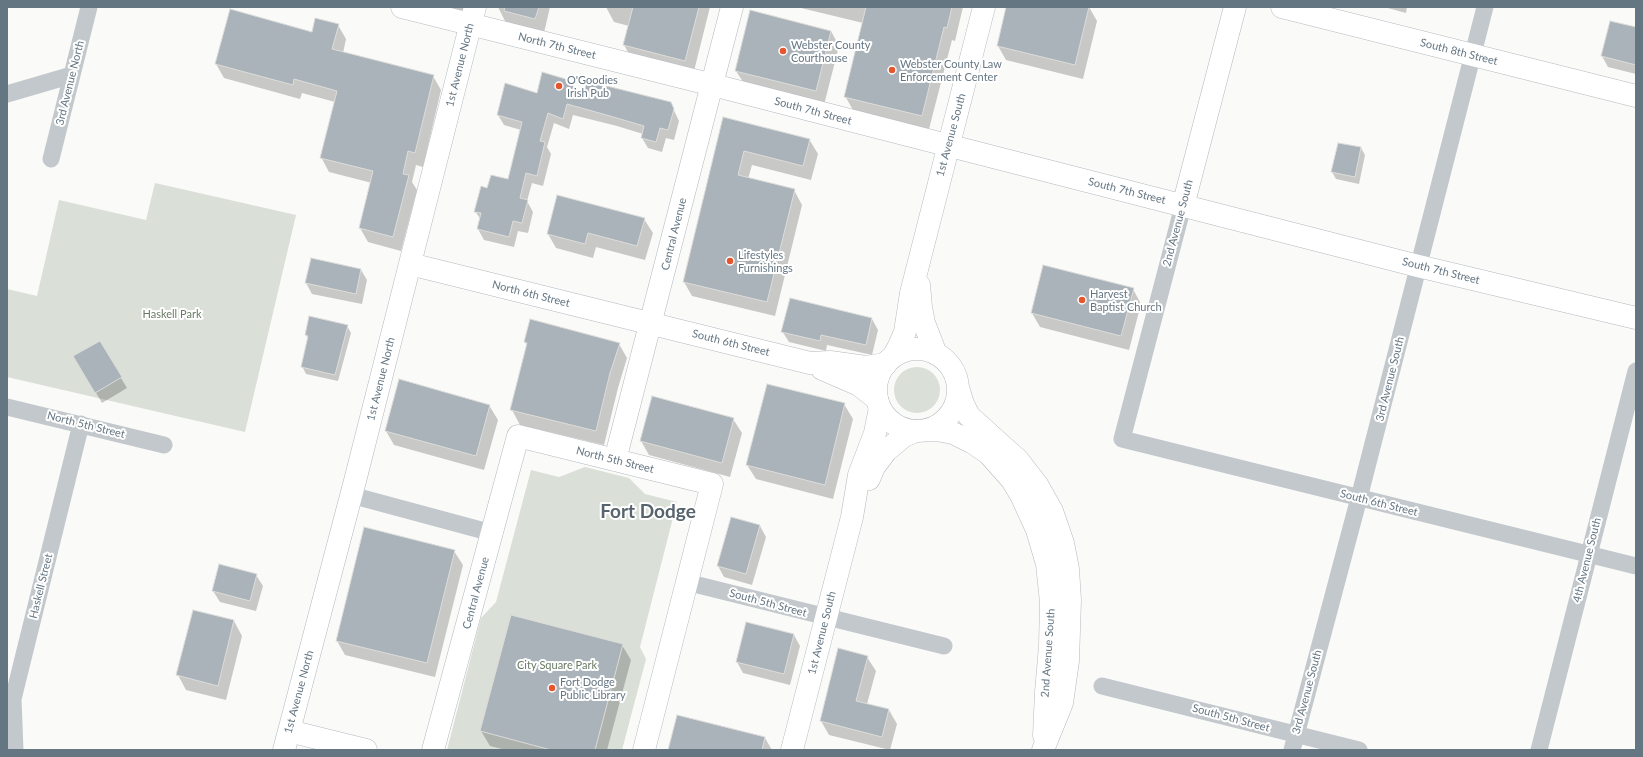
<!DOCTYPE html>
<html>
<head>
<meta charset="utf-8">
<style>
	body { margin:0 }
	#map { position:relative; width:1643px; height:757px; overflow:hidden; background:#fafaf8; font-family:Lato,sans-serif }
	canvas { display:block }
	.frame { position:absolute; inset:0; border:8px solid #657683; pointer-events:none }
</style>
</head>
<body>
<div id="map">
<canvas width="1643" height="757"></canvas>
<div class="frame"></div>
</div>
<script>
const ctx = document.querySelector('canvas').getContext('2d');
ctx.lineJoin = 'round';
function fillPath(path, color) { ctx.fillStyle = color; ctx.fill(path, 'evenodd'); }
const poly = rows => new Path2D(rows.map(r => 'M' + r).join(''));
function trace(path, color, width, dash) { ctx.strokeStyle = color; ctx.lineWidth = width; ctx.lineCap = dash ? 'butt' : 'round'; ctx.setLineDash(dash || []); ctx.stroke(path); }
function label(font, color, halo, rows, align = 'center') {
  ctx.font = font + ' Lato,sans-serif'; ctx.lineWidth = 4; ctx.setLineDash([]); ctx.textBaseline = 'middle'; ctx.strokeStyle = halo; ctx.fillStyle = color; for (const [text, x, y, turn = 0] of rows) {
    ctx.save(); ctx.translate(x, y); ctx.rotate((+turn || 0) * Math.PI / 180); ctx.textAlign = isNaN(turn) ? turn : align; if (halo) ctx.strokeText(text, 0, 0); ctx.fillText(text, 0, 0); ctx.restore();
  }
}
const green = poly([
	[155,183,296,215,245,432,7,377,7,289,37,296,59,200,146,220],
	'894 390a23 23 0 1 1 46 0a23 23 0 1 1-46 0Z',
	[585,467,629,478,645,494,677,502,640,647,646,659,622,750,447,750,481,618,496,602,531,470,559,477]
]);
const shadow = poly([
	[432,7,464,7,462,15],
	[498,7,550,7,544,33,506,23],
	[606,7,710,7,693,75,632,59,624,45,629,26,614,22],
	[797,7,963,7,955,41,952,40,929,129,853,110,845,96,863,23],
	[1007,7,1089,7,1097,21,1083,79,1006,60,998,46],
	[1384,7,1407,7,1406,13],
	[338,25,346,39,343,53,433,76,441,90,423,167,416,165,412,182,417,190,401,251,368,242,360,228,372,183,329,172,321,157,335,102,302,93,300,99,224,78,216,64],
	[1636,29,1636,74,1608,67,1602,56],
	[831,31,839,46,824,105,745,85,736,71],
	[538,94,583,101,670,102,679,121,674,140,666,138,662,152,648,148,642,138,643,134,617,126,573,115,569,129,554,123,547,147,551,154,543,186,532,183,527,201,533,212,528,233,518,231,514,247,484,240,478,229,481,220,475,211,488,189,509,180,521,130,504,125,498,115],
	[724,118,809,139,818,154,811,180,752,165,748,179,794,190,802,205,775,316,692,296,684,282],
	[1338,144,1361,148,1365,155,1359,184,1336,179,1332,172],
	[644,219,653,233,645,260,596,247,593,258,556,248,548,234],
	[361,270,367,280,362,304,312,294,306,283],
	[1133,289,1141,304,1129,350,1040,327,1032,313],
	[872,319,878,330,872,355,827,345,826,351,789,342,782,331],
	[347,326,351,333,338,381,306,374,302,366,308,339,306,335],
	[99,342,127,388,102,403,75,357],
	[525,342,619,344,627,358,618,388,604,445,520,425,512,410,527,346],
	[844,404,853,419,833,499,756,479,747,465],
	[489,405,498,420,484,470,394,445,386,431],
	[733,419,742,433,730,477,649,455,641,441],
	[760,526,766,537,752,585,724,577,718,566],
	[454,551,463,565,435,677,345,655,337,641],
	[256,575,263,586,256,611,220,602,213,591],
	[234,621,242,636,226,700,186,690,178,675],
	[794,635,800,646,790,685,743,673,737,662],
	[622,645,631,660,607,750,506,750,490,746,481,731],
	[867,657,876,671,867,704,889,710,897,724,890,750,829,735,821,721],
	[765,738,772,750,669,750]
]);
const building = poly([
	[505,7,539,7,535,19,504,11,505,7],
	[633,7,699,7,685,61,623,45,633,7],
	[866,7,952,7,947,28,944,27,922,116,844,97,866,7],
	[1006,7,1089,7,1075,65,997,46,1006,7],
	[230,9,312,32,315,18,339,24,332,49,434,75,415,153,408,151,403,174,409,175,393,237,359,228,373,171,320,158,337,91,294,79,293,85,215,64,230,9],
	[750,10,831,31,816,91,735,71,750,10],
	[1610,21,1636,27,1636,65,1601,56,1610,21],
	[542,72,569,80,582,99,587,81,671,102,674,109,668,130,660,128,656,142,641,138,644,126,610,116,567,104,563,119,548,113,540,141,545,142,537,176,526,173,520,198,528,200,522,223,513,221,509,237,477,229,481,213,474,212,481,186,487,188,491,175,508,179,522,122,497,115,505,83,537,93,542,72],
	[723,117,810,139,803,166,744,151,738,175,795,189,767,302,683,282,723,117],
	[1338,143,1361,147,1355,177,1331,172,1338,143],
	[557,195,645,218,637,246,588,233,585,244,547,234,557,195],
	[311,258,361,269,356,294,305,283,311,258],
	[1043,265,1134,288,1121,336,1031,313,1043,265],
	[790,298,872,318,866,345,821,335,820,341,781,332,790,298],
	[309,316,348,325,335,375,301,367,308,336,305,335,309,316],
	[530,319,620,343,610,373,596,431,510,410,527,343,524,342,530,319],
	[100,341,122,377,95,393,73,356,100,341],
	[399,379,490,405,476,456,385,431,399,379],
	[767,384,845,403,825,485,746,465,767,384],
	[652,396,734,418,722,463,640,441,652,396],
	[731,517,760,525,746,574,717,566,731,517],
	[364,527,455,550,427,663,336,641,364,527],
	[219,564,257,574,250,601,212,591,219,564],
	[193,610,234,620,218,686,176,675,193,610],
	[511,615,623,644,595,750,551,750,480,731,511,615],
	[746,622,794,634,784,674,736,662,746,622],
	[838,648,868,656,856,701,889,709,882,737,820,721,838,648],
	[677,715,765,737,762,750,668,750,677,715]
]);
const street = poly([
	[7,94,72,75],
	[51,159,89,7],
	[1183,206,1122,439,1636,566],
	[7,407,164,445],
	[351,495,492,533],
	[686,582,944,646],
	[1102,686,1359,750],
	[15,750,13,699,81,424],
	[1292,750,1359,498,1485,7],
	[1539,750,1636,371]
]);
const secondary = poly([
	[402,7,713,85,1418,266,1636,318],
	[1183,206,1235,7],
	[410,264,810,363,830,362,866,367,886,364],
	[822,369,859,385,877,399],
	[615,460,732,7],
	[869,479,874,467,886,451,904,436,916,431],
	[289,731,366,750],
	[284,750,356,477,475,7],
	[433,750,518,436,712,484,644,750],
	[792,750,852,517,859,475,875,433,880,408]
]);
const primary = poly([
	[1282,7,1636,96],
	[919,285,921,307,924,323,936,354],
	'876 390a41 41 0 1 1 82 0a41 41 0 1 1-82 0Z',
	[893,357,899,346,905,332,911,293,984,7],
	[958,387,963,404,969,416,1018,460,1038,486,1052,511,1063,543,1068,569,1070,600,1068,661,1062,703,1043,750],
	[926,430,936,430,953,433,973,443,988,453,1012,480,1021,495,1037,530,1047,564,1051,602,1050,646,1046,692,1044,736]
]);
const markers = [
	[783,51,4,"#e4572e"],
	[892,70,4,"#e4572e"],
	[559,86,4,"#e4572e"],
	[730,261,4,"#e4572e"],
	[1082,300,4,"#e4572e"],
	[552,688,4,"#e4572e"]
];
const poiNames = [
	["Webster County",791,45],
	["Courthouse",791,58],
	["Webster County Law",900,64],
	["Enforcement Center",900,77],
	["O'Goodies",567,80],
	["Irish Pub",567,93],
	["Lifestyles",738,255],
	["Furnishings",738,268],
	["Harvest",1090,294],
	["Baptist Church",1090,307],
	["Fort Dodge",560,682],
	["Public Library",560,695]
];
const streetNames = [
	["North 7th Street",557,46,14],
	["South 8th Street",1459,52,14],
	["1st Avenue North",460,65,-76],
	["3rd Avenue North",70,83,-76],
	["South 7th Street",813,111,15],
	["1st Avenue South",951,135,-75],
	["South 7th Street",1127,191,14],
	["2nd Avenue South",1178,223,-75],
	["Central Avenue",674,234,-76],
	["South 7th Street",1441,271,14],
	["North 6th Street",531,294,14],
	["South 6th Street",731,343,14],
	["1st Avenue North",381,379,-76],
	["3rd Avenue South",1390,379,-76],
	["North 5th Street",86,425,14],
	["North 5th Street",615,460,14],
	["South 6th Street",1379,503,14],
	["4th Avenue South",1587,560,-76],
	["Haskell Street",41,586,-76],
	["Central Avenue",476,593,-75],
	["South 5th Street",768,603,15],
	["1st Avenue South",822,633,-76],
	["2nd Avenue South",1048,653,-86],
	["1st Avenue North",299,692,-75],
	["3rd Avenue South",1307,692,-75],
	["South 5th Street",1231,718,15]
];
const parkNames = [
	["Haskell Park",172,314],
	["City Square Park",557,665]
];
const townNames = [
	["Fort Dodge",648,512]
];
fillPath(green, '#dadfd7');
fillPath(shadow, '#0003');
fillPath(building, '#aab3b9');
trace(building, '#dcdcda', 1);
trace(secondary, '#b3babf', 23);
trace(primary, '#b5babe', 23);
trace(street, '#c3c8cc', 17);
trace(secondary, '#fff', 22);
trace(primary, '#fff', 22);
for (const [x, y, r, color] of markers) { const dot = new Path2D(); dot.arc(x, y, r, 0, 2 * Math.PI); ctx.fillStyle = color; ctx.fill(dot); trace(dot, '#fff', 1.5); }
label('11px', '#657683', '#fff', poiNames, 'left');
label('11px', '#657683', '#fff', streetNames);
label('11px', '#687a64', '#fff', parkNames);
label('bold 19px', '#57646e', '#fff', townNames);
</script>
</body>
</html>
